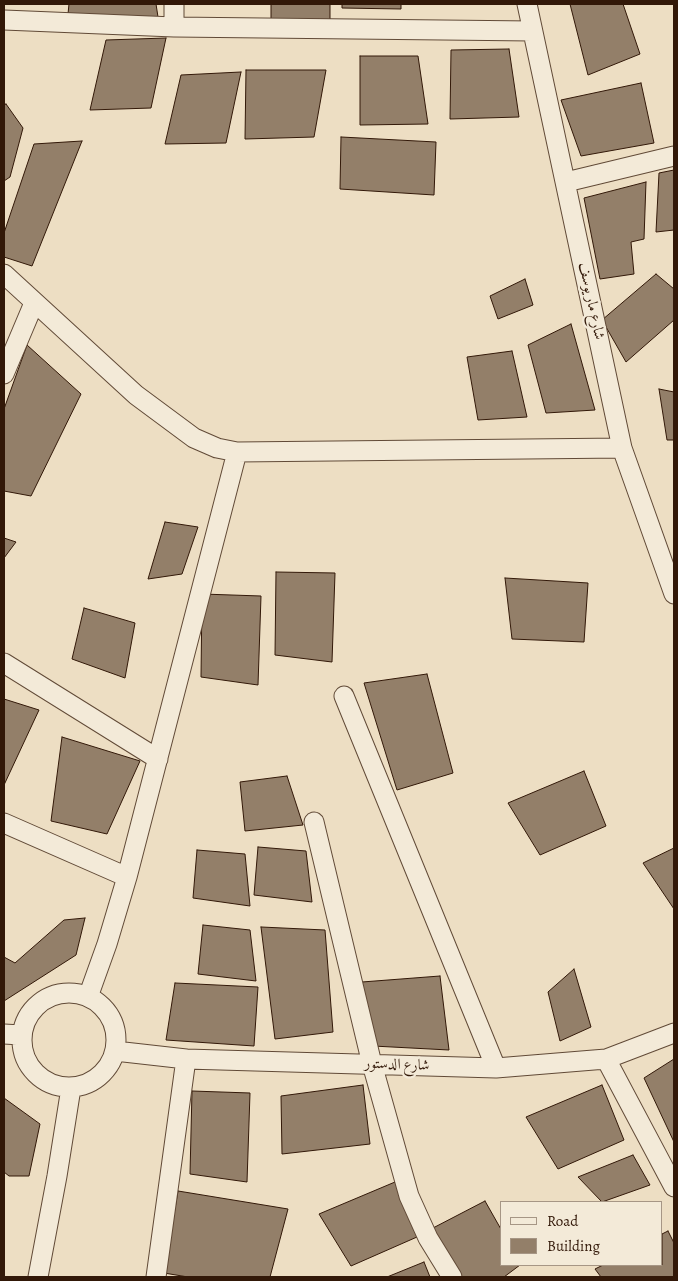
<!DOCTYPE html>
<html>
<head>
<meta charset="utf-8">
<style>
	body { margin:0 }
	#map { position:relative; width:678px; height:1281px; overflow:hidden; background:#eddec3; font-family:Alegreya,serif }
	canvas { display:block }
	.frame { position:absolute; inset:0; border:5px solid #321808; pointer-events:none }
	.legend { position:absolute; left:500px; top:1201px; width:162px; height:65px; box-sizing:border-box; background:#f3ead8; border:1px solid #a69685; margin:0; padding:6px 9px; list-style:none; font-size:15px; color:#321808 }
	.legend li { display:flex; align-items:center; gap:10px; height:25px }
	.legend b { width:25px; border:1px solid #a69685 }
</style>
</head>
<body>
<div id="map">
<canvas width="678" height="1281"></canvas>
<div class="frame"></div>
<ul class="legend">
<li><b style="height:6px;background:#f3ead8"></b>Road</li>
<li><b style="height:14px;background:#937f69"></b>Building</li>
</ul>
</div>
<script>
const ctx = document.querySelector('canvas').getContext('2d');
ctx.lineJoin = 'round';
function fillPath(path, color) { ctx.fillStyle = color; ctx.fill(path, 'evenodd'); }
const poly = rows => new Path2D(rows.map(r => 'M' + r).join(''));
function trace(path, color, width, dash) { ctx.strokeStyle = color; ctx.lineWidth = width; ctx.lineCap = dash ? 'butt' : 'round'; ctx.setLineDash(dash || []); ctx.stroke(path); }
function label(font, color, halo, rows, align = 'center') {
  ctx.font = font + ' Alegreya,Amiri,serif'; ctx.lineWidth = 4.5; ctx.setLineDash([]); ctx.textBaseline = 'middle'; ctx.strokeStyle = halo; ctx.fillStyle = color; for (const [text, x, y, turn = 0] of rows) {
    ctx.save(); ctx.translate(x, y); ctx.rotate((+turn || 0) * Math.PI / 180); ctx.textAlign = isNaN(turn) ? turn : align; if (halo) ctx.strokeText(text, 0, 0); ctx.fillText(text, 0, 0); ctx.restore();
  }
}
const building = poly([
	[69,4,156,4,158,17,68,14,69,4],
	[271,4,330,4,330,20,271,19,271,4],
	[342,4,401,4,401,9,342,8,342,4],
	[570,4,623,4,640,54,588,75,570,4],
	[166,38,151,108,90,110,106,40,166,38],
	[509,49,519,117,450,119,451,50,509,49],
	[360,56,418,56,428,124,360,125,360,56],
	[246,70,326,70,314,137,245,139,246,70],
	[241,72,226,143,165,144,181,75,241,72],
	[641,83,654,143,581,156,561,100,641,83],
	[6,104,23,128,10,177,4,181,4,105,6,104],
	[341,137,436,142,434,195,340,189,341,137],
	[82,141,32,266,4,257,4,233,34,144,82,141],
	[674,170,674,230,656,232,659,173,674,170],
	[646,182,644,239,631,242,634,274,600,279,584,198,646,182],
	[656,274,674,289,674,320,626,362,602,320,656,274],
	[525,279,533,305,498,319,490,296,525,279],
	[571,324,595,410,546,413,528,345,571,324],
	[27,345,81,394,31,496,4,491,4,409,27,345],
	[512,351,527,417,478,420,467,357,512,351],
	[659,389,674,392,674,440,667,440,659,389],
	[165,522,198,527,182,574,148,579,165,522],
	[4,538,16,542,4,558,4,538],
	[276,572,335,573,332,662,275,655,276,572],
	[505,578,588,583,584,642,512,639,505,578],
	[202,594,261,596,258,685,201,677,202,594],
	[84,608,135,623,125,678,72,659,84,608],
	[427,674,453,773,397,790,364,683,427,674],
	[4,699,39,710,4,785,4,699],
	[62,737,140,761,107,834,51,821,62,737],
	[584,771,606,826,540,855,508,803,584,771],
	[287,776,303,825,245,831,240,782,287,776],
	[258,847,306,851,312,902,254,895,258,847],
	[674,848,674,909,643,863,674,848],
	[197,850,245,854,250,906,193,898,197,850],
	[85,918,76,955,4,1001,4,957,15,963,64,920,85,918],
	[203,925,250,930,256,981,198,974,203,925],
	[261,927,325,930,333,1032,275,1039,261,927],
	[574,969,591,1027,560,1041,548,992,574,969],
	[440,976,449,1050,373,1046,362,982,440,976],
	[175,983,258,987,254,1046,166,1040,175,983],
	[674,1059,674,1142,644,1078,674,1059],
	[363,1085,370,1144,282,1154,281,1096,363,1085],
	[602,1085,624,1140,558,1169,526,1117,602,1085],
	[192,1091,250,1093,247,1182,190,1174,192,1091],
	[4,1098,40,1124,29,1176,9,1176,4,1172,4,1098],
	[633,1155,650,1185,602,1202,578,1177,633,1155],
	[395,1182,417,1237,351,1266,319,1214,395,1182],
	[178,1191,288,1209,270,1277,188,1277,164,1273,178,1191],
	[485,1201,502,1231,502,1265,520,1265,504,1277,459,1277,433,1228,485,1201],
	[668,1231,674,1243,674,1277,601,1277,595,1269,603,1265,662,1265,662,1234,668,1231],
	[424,1262,430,1277,387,1277,424,1262]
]);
const minor = poly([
	[174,4,174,27],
	[527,4,622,448,674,594],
	[4,20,174,27,532,31],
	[566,182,674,156],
	[4,274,136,395,194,438,217,448,237,452,622,448],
	[4,374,34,303],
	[4,663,158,759],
	[344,696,496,1068],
	[314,822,372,1064,409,1196,428,1238,452,1277],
	[4,823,127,877],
	'22 1040a47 47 0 1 1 94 0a47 47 0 1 1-94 0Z',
	[88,997,107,944,127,877,237,452],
	[4,1034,21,1035],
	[115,1051,186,1059,496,1068,606,1059,674,1033],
	[606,1059,674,1187],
	[38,1277,57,1176,71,1088],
	[156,1277,186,1059]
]);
const streetNames = [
	["شارع مار يوسف",591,301,78],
	["شارع الدستور",397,1065,2]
];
fillPath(building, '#937f69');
trace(building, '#321808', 1);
trace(minor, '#614a37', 21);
trace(minor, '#f3ead8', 19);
label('15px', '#321808', '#f3ead8', streetNames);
</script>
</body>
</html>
